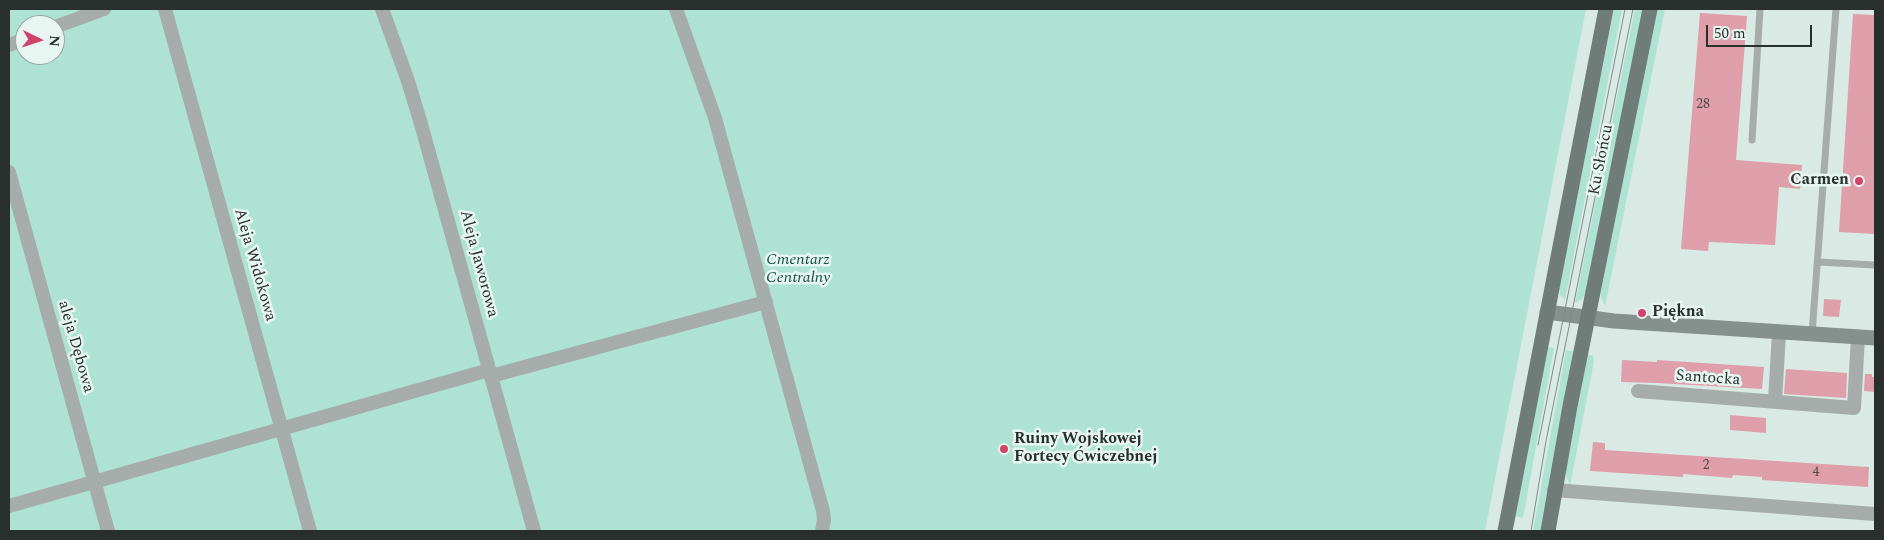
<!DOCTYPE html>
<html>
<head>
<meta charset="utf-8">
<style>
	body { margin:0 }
	#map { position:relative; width:1884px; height:540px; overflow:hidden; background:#d9e9e4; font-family:Spectral,serif }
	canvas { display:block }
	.frame { position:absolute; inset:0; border:10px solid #292f2d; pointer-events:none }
	.north { position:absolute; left:15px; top:15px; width:50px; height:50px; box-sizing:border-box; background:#e7f6f1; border:1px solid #9ba6a3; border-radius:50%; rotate:94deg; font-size:14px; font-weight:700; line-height:20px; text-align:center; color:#292f2d }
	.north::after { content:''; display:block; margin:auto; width:18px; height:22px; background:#d2436b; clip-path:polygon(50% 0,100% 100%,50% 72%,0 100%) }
	.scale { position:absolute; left:1706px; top:25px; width:106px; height:22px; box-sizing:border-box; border:2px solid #292f2d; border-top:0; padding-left:6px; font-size:15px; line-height:18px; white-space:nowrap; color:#292f2d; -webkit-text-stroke:4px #e7f6f1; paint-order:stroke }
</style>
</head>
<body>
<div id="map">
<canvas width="1884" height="540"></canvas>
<div class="frame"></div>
<div class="north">N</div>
<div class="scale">50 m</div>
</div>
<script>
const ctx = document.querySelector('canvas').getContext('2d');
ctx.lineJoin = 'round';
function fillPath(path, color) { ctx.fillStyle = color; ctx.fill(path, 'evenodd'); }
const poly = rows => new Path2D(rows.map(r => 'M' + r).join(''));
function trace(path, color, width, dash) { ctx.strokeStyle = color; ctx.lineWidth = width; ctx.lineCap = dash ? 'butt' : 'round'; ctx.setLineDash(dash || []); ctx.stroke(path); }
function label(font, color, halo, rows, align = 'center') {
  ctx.font = font + ' Spectral,serif'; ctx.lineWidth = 5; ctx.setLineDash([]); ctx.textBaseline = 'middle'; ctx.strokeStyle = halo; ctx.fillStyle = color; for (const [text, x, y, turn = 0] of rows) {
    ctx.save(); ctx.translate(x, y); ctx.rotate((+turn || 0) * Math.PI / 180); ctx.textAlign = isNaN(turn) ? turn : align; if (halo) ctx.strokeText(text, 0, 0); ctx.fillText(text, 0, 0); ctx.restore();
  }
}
const green = poly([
	[9,9,1586,9,1485,531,9,531],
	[25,25,55,25,55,55,25,55],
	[1614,9,1622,9,1565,300,1560,295,1559,288],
	[1635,9,1643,9,1587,291,1582,299,1575,303],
	[1656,9,1665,9,1605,306,1601,297,1601,288],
	[1547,347,1554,348,1523,518,1515,516],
	[1566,350,1575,352,1541,531,1533,531],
	[1587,354,1593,356,1594,361,1570,486,1564,471]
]);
const building = poly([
	[1700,13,1747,16,1736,160,1802,165,1800,189,1779,187,1775,245,1709,242,1708,251,1681,249],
	[1853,14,1875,15,1875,234,1839,232],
	[1824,299,1841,300,1839,317,1823,316],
	[1622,360,1657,362,1657,360,1764,367,1762,389,1657,383,1621,382],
	[1786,369,1847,373,1846,398,1784,394],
	[1865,374,1872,374,1872,377,1875,377,1875,392,1864,391],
	[1730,415,1766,418,1766,433,1730,430],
	[1593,442,1605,443,1605,450,1869,467,1868,487,1762,480,1762,477,1733,475,1732,478,1683,474,1683,477,1590,471]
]);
const lane = poly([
	[1752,140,1760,9],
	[1818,262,1875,265],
	[1812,334,1836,9]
]);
const street = poly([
	[165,9,310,531],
	[382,9,408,81,421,124,534,531],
	[676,9,715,118,823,511,824,520,822,531],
	[55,27,104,9],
	[9,45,25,39],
	[9,172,108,531],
	[491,376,766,302],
	[1638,391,1854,408,1858,337],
	[1775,401,1779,333],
	[1554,490,1875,514],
	[9,506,489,370]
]);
const secondary = poly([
	[1547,312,1614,321,1875,338]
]);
const primary = poly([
	[1505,531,1606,9],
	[1548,531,1570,406,1650,9]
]);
const tram = poly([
	[1538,445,1625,9],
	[1531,531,1546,441,1633,9]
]);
const markers = [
	[1859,181,5,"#d2436b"],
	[1642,313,5,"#d2436b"],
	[1004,449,5,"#d2436b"]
];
const numberNames = [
	["28",1703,105],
	["2",1706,466],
	["4",1816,473]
];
const streetNames = [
	["Ku Słońcu",1602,160,-79],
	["Aleja Jaworowa",478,264,75],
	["Aleja Widokowa",254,265,74],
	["aleja Dębowa",75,347,74],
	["Santocka",1708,379,4]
];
const poiNames = [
	["Carmen",1849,181,"right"],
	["Piękna",1652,313],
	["Ruiny Wojskowej",1014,440],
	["Fortecy Ćwiczebnej",1014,458]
];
const parkNames = [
	["Cmentarz",798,261],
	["Centralny",798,279]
];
fillPath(green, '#aee3d3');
fillPath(building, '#df9faa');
trace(lane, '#a5aca9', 7);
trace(street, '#a5aca9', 14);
trace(secondary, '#86908d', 15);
trace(primary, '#707c78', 15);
trace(tram, '#818c88', 1);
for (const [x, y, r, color] of markers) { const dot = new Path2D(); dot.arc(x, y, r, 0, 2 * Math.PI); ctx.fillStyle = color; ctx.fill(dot); trace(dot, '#e7f6f1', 2); }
label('14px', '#564b4c', null, numberNames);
label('16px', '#292f2d', '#e7f6f1', streetNames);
label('bold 16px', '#292f2d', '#e7f6f1', poiNames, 'left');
label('italic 16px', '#155143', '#e7f6f1', parkNames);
</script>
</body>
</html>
